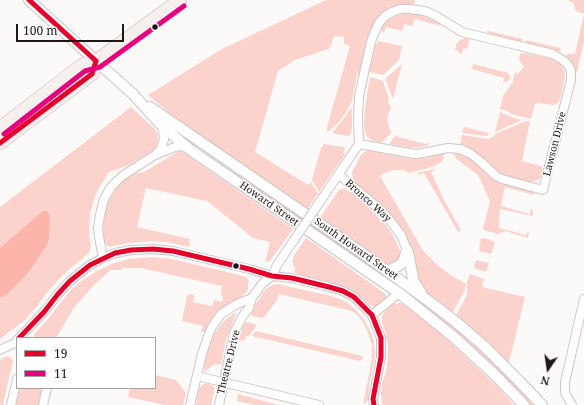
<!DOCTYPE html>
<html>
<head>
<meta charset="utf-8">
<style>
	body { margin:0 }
	#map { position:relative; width:584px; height:405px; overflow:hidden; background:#fcf9f9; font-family:"Noto Serif",serif }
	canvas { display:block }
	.legend { position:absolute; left:16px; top:337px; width:140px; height:52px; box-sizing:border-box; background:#fff; border:1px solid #a5a2a2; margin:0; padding:5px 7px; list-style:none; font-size:12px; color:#1f1716 }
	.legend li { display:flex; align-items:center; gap:8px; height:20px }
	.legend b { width:20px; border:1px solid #a5a2a2 }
	.north { position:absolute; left:528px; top:349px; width:40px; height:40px; -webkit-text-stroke:3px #fff; paint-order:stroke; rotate:193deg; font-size:11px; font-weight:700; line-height:16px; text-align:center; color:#1f1716 }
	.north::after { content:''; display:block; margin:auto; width:14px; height:18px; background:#1f1716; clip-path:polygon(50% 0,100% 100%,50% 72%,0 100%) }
	.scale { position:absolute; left:16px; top:24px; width:108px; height:18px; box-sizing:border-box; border:2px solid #1f1716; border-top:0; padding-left:5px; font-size:12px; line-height:14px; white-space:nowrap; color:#1f1716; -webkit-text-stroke:3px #fff; paint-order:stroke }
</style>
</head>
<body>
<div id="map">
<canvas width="584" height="405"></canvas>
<ul class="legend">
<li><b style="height:5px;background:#e4002b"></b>19</li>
<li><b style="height:5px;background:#e5007d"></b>11</li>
</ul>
<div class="north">N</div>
<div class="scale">100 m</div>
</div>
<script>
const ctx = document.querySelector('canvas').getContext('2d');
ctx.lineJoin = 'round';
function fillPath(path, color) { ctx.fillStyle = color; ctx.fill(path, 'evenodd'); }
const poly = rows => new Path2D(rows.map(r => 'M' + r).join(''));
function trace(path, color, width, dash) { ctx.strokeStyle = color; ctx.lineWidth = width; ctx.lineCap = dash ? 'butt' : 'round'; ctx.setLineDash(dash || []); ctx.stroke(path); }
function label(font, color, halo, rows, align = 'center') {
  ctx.font = font + ' "Noto Serif",serif'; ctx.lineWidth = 3; ctx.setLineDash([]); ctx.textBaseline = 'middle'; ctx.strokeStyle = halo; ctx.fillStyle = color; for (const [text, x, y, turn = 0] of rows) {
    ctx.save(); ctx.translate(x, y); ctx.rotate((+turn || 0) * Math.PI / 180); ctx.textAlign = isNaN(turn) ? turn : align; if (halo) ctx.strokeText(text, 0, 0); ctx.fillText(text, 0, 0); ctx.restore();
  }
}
const green = poly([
	[326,0,415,0,414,4,403,4,391,7,383,12,377,18,369,34,360,73,357,75,352,101,345,114,337,124,330,130,327,132,327,127,350,46,344,44,344,37,334,36,331,46,328,49,295,60,278,71,255,152,308,185,311,182,318,194,306,211,187,128,148,95,222,49],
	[568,0,584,0,584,41,577,72,574,70,571,61,566,56,567,54,575,54,584,14,578,12,575,10,574,4],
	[406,13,413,13,429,17,439,23,440,26,415,19,412,26,404,24,402,31,386,27,384,33,381,31,383,26,388,20,396,16],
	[488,31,523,39,522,43,491,35,487,32],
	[465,38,470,39,467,49,463,48,462,54,459,53,459,51,455,50,457,43,460,40],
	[526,40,560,48,561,50,559,51,557,51,526,44],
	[379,41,402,46,399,60,383,75,369,72,375,46,377,43],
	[524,53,550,58,555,61,561,65,565,72,565,76,560,99,558,103,553,105,538,103,535,104,531,119,511,114,507,111,500,109,503,96,513,82,515,72,518,74,524,66,520,62,519,60,520,54],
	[402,64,393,99,386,81,386,78],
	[473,64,508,73,510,76,510,79,506,82,503,82,504,78,472,69],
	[371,77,383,81,389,99,388,104,391,106,387,119,390,130,392,132,381,143,371,140,366,135,365,132,364,124,365,108,368,88,370,78],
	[131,107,155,129,157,133,158,140,157,146,152,152,142,157,129,165,109,172,101,185,95,196,90,214,89,236,91,247,89,253,71,268,64,274,53,285,36,307,25,320,0,339,0,207],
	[351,108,352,108,352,129,350,135,348,136,332,133,341,122],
	[500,112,511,117,522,120,495,132],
	[526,121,530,122,522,161,541,166,543,170,542,173,541,177,538,180,531,182,507,176,500,173,476,152,471,149,460,145,462,135,489,139,494,136,495,134],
	[464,127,489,133,488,135,487,136,462,133],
	[396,135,398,137,426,144,429,143,428,146,413,148,389,144],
	[187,141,233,173,249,180,414,295,441,316,493,362,535,405,529,405,500,374,188,142],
	[324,144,343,147,345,148,344,150,345,153,344,156,319,192,312,180,321,148],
	[179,151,181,151,293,229,270,261,265,262,270,242,253,238,207,201,146,188,137,227,190,239,189,247,168,242,153,241,129,243,109,247,106,244,103,238,103,233,104,216,109,200,117,187,128,176,146,171],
	[366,151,371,151,412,159,425,158,445,153,442,161,438,164,432,167,409,173,404,170,393,170,386,172,380,176,422,249,435,263,449,274,466,284,465,290,451,315,426,295,419,286,407,242,354,184,352,174,352,172,360,157,362,154],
	[453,153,462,154,469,158,496,180,507,185,530,191,534,193,534,195,505,187,501,206,529,214,531,209,532,209,533,212,533,216,500,209,499,228,526,235,528,231,529,232,528,238,505,231,498,234,484,230,483,228,490,201,478,175,457,159],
	[435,169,436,169,431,172,444,200,461,230,458,232,424,173,418,175,417,173],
	[343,189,349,191,354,194,368,207,384,223,393,235,398,246,401,254,399,258,394,264,389,266,319,219,339,190],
	[306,238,383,292,386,295,386,299,377,306,374,306,370,305,357,294,346,288,339,285,300,275,295,273,294,271,296,269,293,265,293,257],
	[481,238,488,239,495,242,491,254,479,251],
	[151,257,172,259,243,276,246,277,249,281,248,284,248,290,243,295,242,298,209,325,205,332,201,332,203,326,182,321,187,296,190,294,194,295,194,297,193,302,212,306,214,300,222,302,223,296,221,295,221,293,222,286,141,268,123,268,121,270,111,270,95,284,73,309,56,338,33,338,35,333,43,325,71,290,80,282,94,273,111,264,129,259],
	[476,260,489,263,486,272,474,268],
	[470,274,484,279,482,287,525,297,508,366,455,317,467,295,467,282],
	[277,284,327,295,340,299,348,303,355,309,364,319,374,340,375,355,369,387,368,401,363,404,372,359,372,345,366,328,361,319,355,313,352,311,279,294,277,300,264,317,263,318,252,316,251,313,251,311,265,290,272,285],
	[400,303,404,304,437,330,499,388,514,405,382,405,381,392,382,384,387,367,388,355,388,345,384,328,382,322,382,316,385,311,393,304],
	[235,313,236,314,226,340,221,364,213,365,205,372,204,366,209,345,213,336,222,323,229,317],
	[246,322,255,324,256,326,249,336,246,336,245,340,241,341,239,339,240,336,243,326],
	[256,331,358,355,362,356,363,357,362,360,360,361,252,336],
	[8,356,11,358,13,360,3,405,0,405,0,360],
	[155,375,176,380,186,393,183,405,165,405,128,397,130,388,155,388],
	[207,383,213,386,215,388,211,405,196,405,199,389,202,385],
	[20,388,43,388,39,405,16,405],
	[238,394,264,401,278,405,255,405,237,401]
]);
const water = poly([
	[43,211,47,211,50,215,49,238,47,245,28,273,7,294,0,298,0,248]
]);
const minor = poly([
	[155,155,160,150,164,140,163,130,160,124],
	[339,175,368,199,388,218,401,235,407,250],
	[317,206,359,144,358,119,359,96,371,42,374,34,379,23,384,17,392,12,400,9,410,9,425,11,436,16,462,32,553,54,564,61,568,65,571,71,571,80,543,190,502,179,496,176,481,162,471,154,460,149,448,148,423,153,415,154,359,144],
	[103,258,99,237,98,228,100,215,104,199,111,187,122,176,155,155,175,147,183,146,188,148],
	[372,315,399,293],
	[19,338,44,312,58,294,70,281,90,265,103,258,115,253,131,250,153,249,173,251,249,269,272,276,292,278,329,287,343,291,354,297,372,315,381,338,381,357,373,399,374,405],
	[0,350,15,343,17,340],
	[197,376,319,405],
	[11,405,17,379],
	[43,405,47,388],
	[190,405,202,354,208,336,212,327,221,314,237,304,252,298],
	[219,405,234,333,242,317,249,308,252,298,262,284,272,276,277,265,294,240],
	[572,405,565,393,565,382,584,299]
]);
const tertiary = poly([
	[29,0,96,61,133,94,160,124,189,149,399,293,455,338,495,375,524,405],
	[150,107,358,250,430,302,456,322,485,347,519,381,542,405],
	[407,250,409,257,412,273,413,280,416,285,421,293],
	[387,271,396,267,401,264,404,260,407,250]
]);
const primary = poly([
	[0,128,82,65,96,61,180,0],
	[0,143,92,74,96,61]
]);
const minorBridge = poly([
	[294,240,317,206]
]);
const bus1 = poly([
	[29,0,96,61],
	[0,143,92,74,96,61],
	[19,338,44,312,58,294,70,281,90,265,115,253,131,250,153,249,173,251,249,269,272,276,292,278,329,287,343,291,354,297,372,315,381,338,381,357,373,399,374,405]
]);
const bus2 = poly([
	[4,134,85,71,100,67,184,6]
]);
const markers = [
	[155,27,3.5,"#1f1716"],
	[236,266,3.5,"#1f1716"]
];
const streetNames = [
	["Lawson Drive",555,144,-76],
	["Bronco Way",368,201,42],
	["Howard Street",269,204,35],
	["South Howard Street",356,249,35],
	["Theatre Drive",229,362,-76]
];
fillPath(green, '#fcd2cc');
fillPath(water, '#fcb4ab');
trace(minor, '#ccc7c6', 10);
trace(tertiary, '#ccc7c6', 12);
trace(primary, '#c3b5b4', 14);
trace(minor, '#fffefe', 8);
trace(tertiary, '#fffefe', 10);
trace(primary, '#f6efee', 13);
trace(minorBridge, '#ccc7c6', 10, []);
trace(minorBridge, '#fffefe', 8);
trace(bus1, '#e4002b', 5);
trace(bus2, '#e5007d', 5);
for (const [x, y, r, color] of markers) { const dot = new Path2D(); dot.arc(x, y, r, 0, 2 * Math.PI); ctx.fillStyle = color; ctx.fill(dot); trace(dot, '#fff', 1.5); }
label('10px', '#1f1716', '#fff', streetNames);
</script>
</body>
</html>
